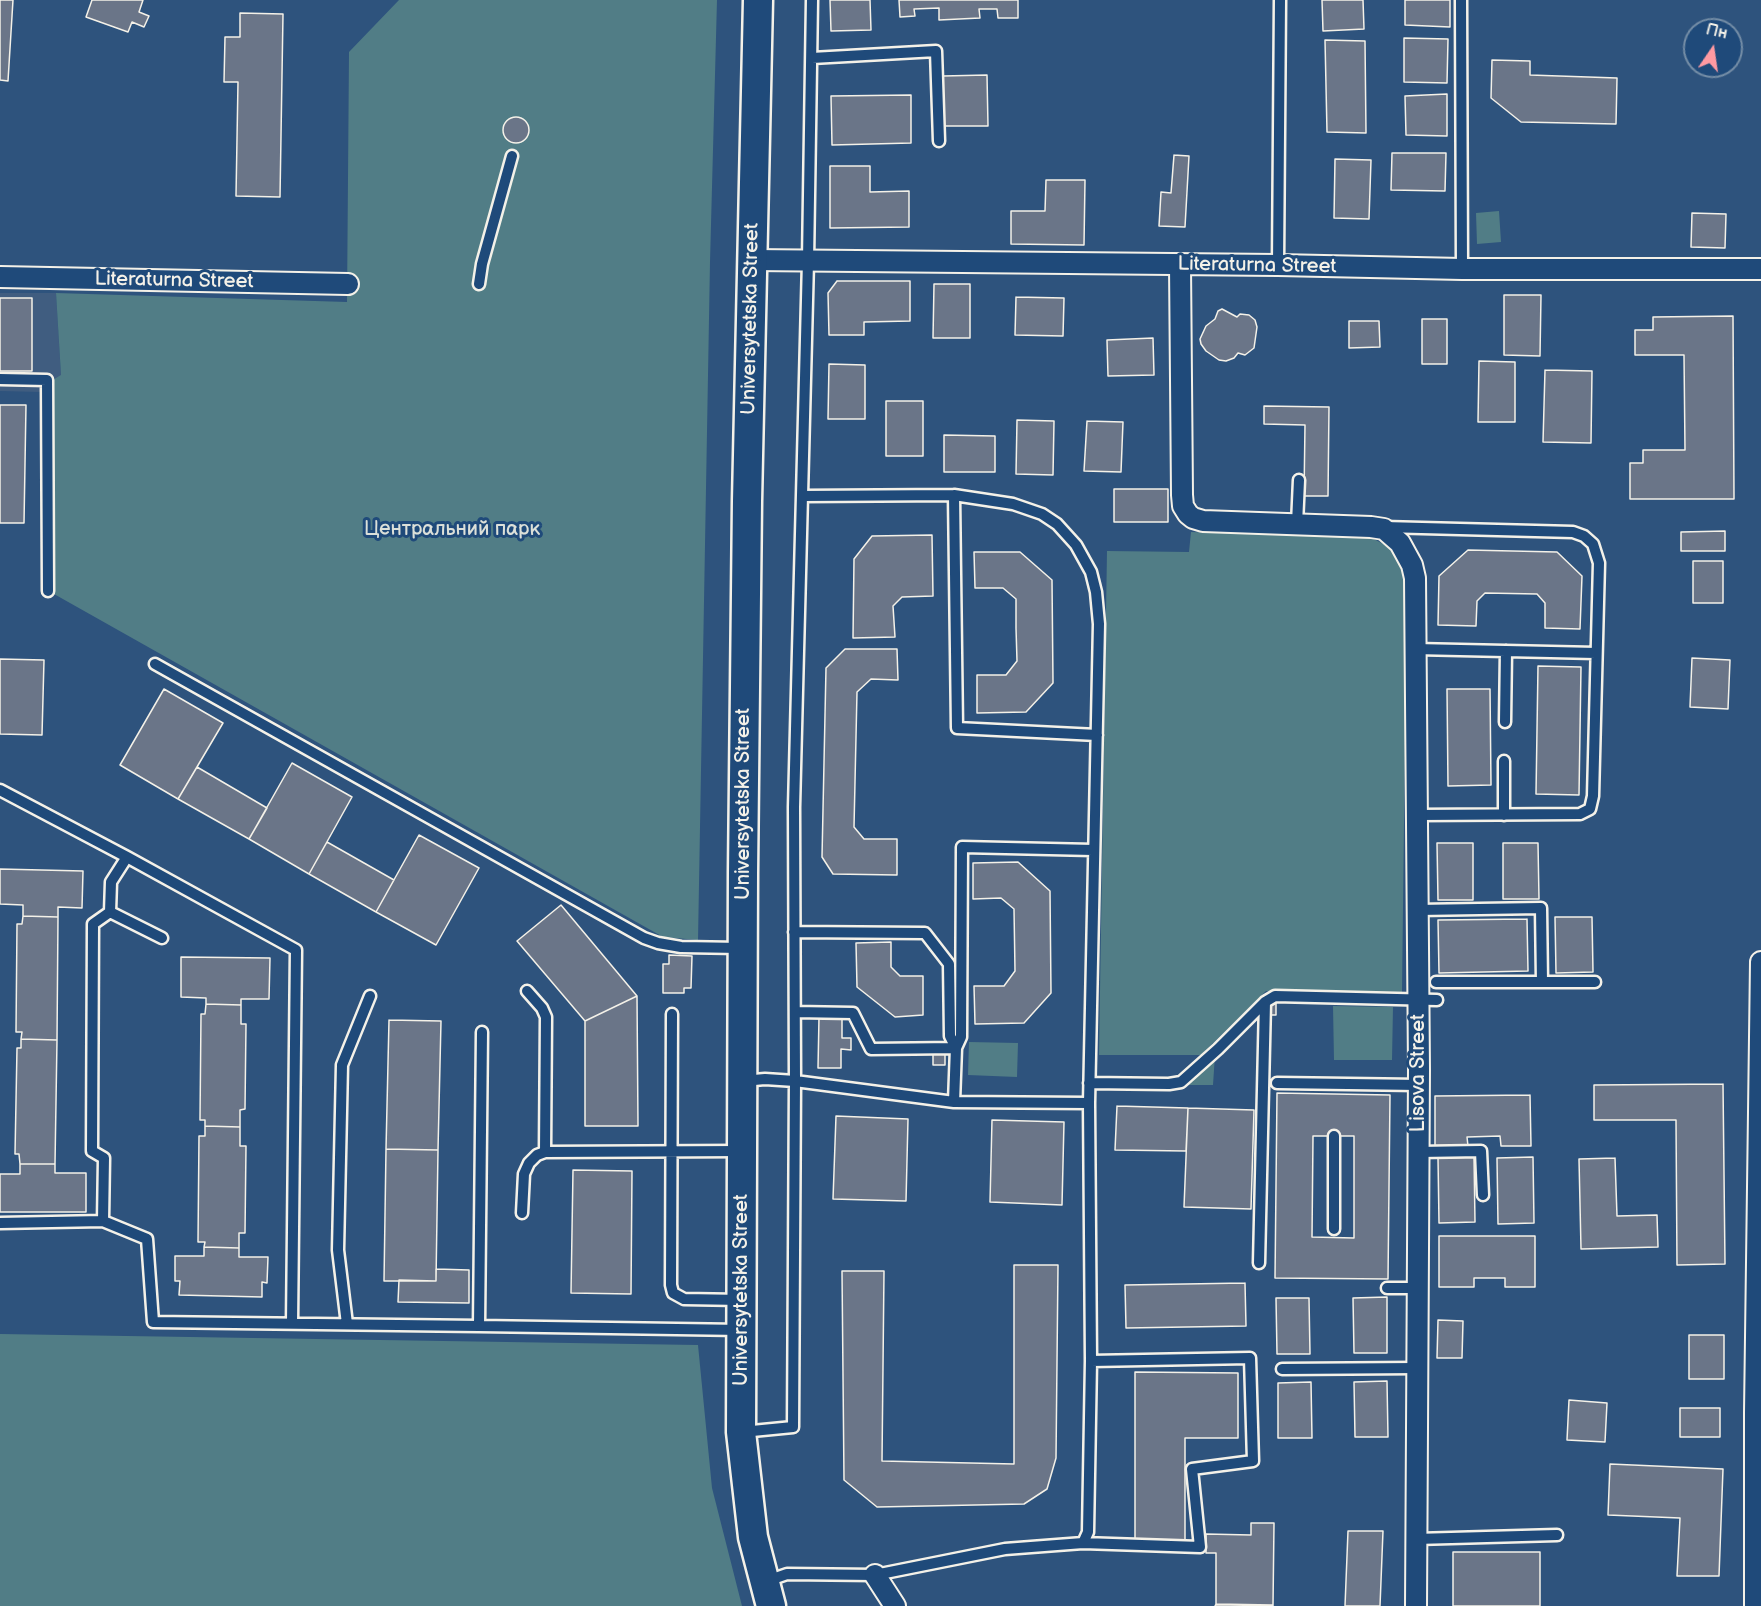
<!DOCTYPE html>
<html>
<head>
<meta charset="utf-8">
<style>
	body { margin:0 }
	#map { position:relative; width:1761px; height:1606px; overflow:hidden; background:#2e537d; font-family:"Balsamiq Sans",sans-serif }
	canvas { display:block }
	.north { position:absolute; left:1683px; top:18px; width:60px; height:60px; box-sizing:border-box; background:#1f4a7a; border:2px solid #748da6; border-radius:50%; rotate:13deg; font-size:16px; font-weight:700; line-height:24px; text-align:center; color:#f4f1e8 }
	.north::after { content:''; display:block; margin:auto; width:21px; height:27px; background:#ff9aa2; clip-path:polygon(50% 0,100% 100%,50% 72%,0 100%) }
</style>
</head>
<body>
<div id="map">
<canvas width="1761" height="1606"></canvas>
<div class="north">Пн</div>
</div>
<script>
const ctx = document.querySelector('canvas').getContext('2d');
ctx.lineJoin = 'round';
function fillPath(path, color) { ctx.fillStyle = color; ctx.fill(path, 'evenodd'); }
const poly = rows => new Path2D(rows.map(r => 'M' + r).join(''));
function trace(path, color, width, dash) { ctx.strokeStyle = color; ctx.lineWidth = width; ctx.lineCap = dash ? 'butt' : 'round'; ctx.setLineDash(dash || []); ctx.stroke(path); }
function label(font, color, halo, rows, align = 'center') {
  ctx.font = font + ' "Balsamiq Sans",sans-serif'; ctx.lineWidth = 6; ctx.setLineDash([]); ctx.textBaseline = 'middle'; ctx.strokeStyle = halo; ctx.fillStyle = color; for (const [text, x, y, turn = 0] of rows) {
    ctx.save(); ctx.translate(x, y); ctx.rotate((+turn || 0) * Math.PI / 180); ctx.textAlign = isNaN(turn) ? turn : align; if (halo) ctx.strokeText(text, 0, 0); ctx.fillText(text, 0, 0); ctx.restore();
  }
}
const built = poly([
	[0,293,56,293,61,376,51,381,41,392,0,391]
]);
const green = poly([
	[399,0,717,0,710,262,698,940,663,937,54,594,51,381,61,375,56,293,347,302,349,52],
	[1499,211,1501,242,1477,244,1476,213],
	[1191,532,1370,537,1391,548,1407,569,1402,992,1266,991,1201,1055,1099,1055,1107,551,1189,552],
	[1333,1006,1393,1007,1392,1060,1334,1060],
	[969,1042,1018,1043,1017,1077,968,1075],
	[1215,1055,1213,1085,1188,1085,1189,1079],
	[0,1334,698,1345,712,1488,742,1606,0,1606]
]);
const building = poly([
	[0,0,13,0,8,81,0,80,0,0],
	[92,0,143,0,139,12,149,16,144,27,132,22,128,32,86,17,92,0],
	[830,0,870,0,871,30,831,31,830,0],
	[899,0,1018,0,1018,18,998,18,997,9,979,9,980,18,939,20,939,8,914,9,915,16,900,17,899,0],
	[1322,0,1363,0,1364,29,1323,31,1322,0],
	[1405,0,1450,0,1450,27,1405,25,1405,0],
	[240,13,283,14,280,197,236,196,238,82,224,82,225,37,240,37,240,13],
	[1404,38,1448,39,1447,83,1404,82,1404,38],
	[1325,40,1365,41,1366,133,1327,132,1325,40],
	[1492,60,1530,61,1530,75,1617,78,1616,124,1521,122,1491,98,1492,60],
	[987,75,988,126,943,126,943,76,987,75],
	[1447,94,1447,136,1406,135,1405,96,1447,94],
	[911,95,911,143,832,145,831,96,911,95],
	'503 130a13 13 0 1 1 26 0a13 13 0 1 1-26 0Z',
	[1392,153,1446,153,1445,191,1391,190,1392,153],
	[1174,155,1189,156,1185,227,1159,226,1161,192,1171,193,1174,155],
	[1335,159,1371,160,1369,219,1334,218,1335,159],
	[830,166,870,166,870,192,909,191,909,227,830,228,830,166],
	[1046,180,1085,180,1084,245,1011,244,1011,211,1045,211,1046,180],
	[1692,213,1726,214,1725,248,1691,247,1692,213],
	[837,281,910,281,910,321,864,322,864,335,829,335,828,293,837,281],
	[934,284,970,284,970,338,933,338,934,284],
	[1504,295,1541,295,1540,356,1504,355,1504,295],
	[1016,297,1064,298,1063,336,1015,335,1016,297],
	[0,298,32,298,32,371,0,371,0,298],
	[1222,309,1237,317,1240,314,1249,315,1255,320,1257,327,1254,348,1245,355,1238,353,1234,358,1226,361,1219,360,1206,351,1201,344,1200,339,1206,326,1215,319,1218,311,1222,309],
	[1733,316,1734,499,1630,499,1630,463,1643,463,1643,450,1685,450,1684,355,1635,355,1635,330,1653,330,1653,317,1733,316],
	[1422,319,1447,319,1447,364,1422,364,1422,319],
	[1349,321,1379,321,1380,347,1349,348,1349,321],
	[1153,338,1154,375,1108,376,1107,340,1153,338],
	[1479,361,1515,362,1515,422,1478,422,1479,361],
	[829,364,865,365,865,419,828,419,829,364],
	[1545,370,1592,371,1591,443,1543,442,1545,370],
	[886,401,923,401,923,456,886,456,886,401],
	[0,405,26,405,24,523,0,523,0,405],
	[1264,406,1329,407,1328,496,1304,496,1305,425,1264,424,1264,406],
	[1017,420,1054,421,1053,475,1016,474,1017,420],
	[1087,421,1123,422,1121,472,1084,471,1087,421],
	[944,435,995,436,995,472,944,472,944,435],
	[1114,489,1168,489,1168,522,1114,522,1114,489],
	[1725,531,1725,551,1681,551,1681,532,1725,531],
	[932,535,933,596,902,597,893,606,895,637,853,638,854,559,872,536,932,535],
	[1468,550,1557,552,1582,576,1580,629,1545,628,1545,603,1537,594,1485,593,1477,601,1476,626,1438,625,1439,576,1468,550],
	[974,552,1020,552,1052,580,1053,683,1026,712,977,713,977,675,1006,675,1017,661,1016,628,1016,599,1003,588,975,588,974,552],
	[1693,561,1723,561,1723,603,1693,603,1693,561],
	[845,649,897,649,898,680,871,679,857,692,854,827,864,839,897,839,897,875,833,874,822,857,826,668,845,649],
	[1692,658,1730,660,1728,709,1690,707,1692,658],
	[0,659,44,660,42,735,0,734,0,659],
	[1538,666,1581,667,1579,795,1536,794,1538,666],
	[164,689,223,723,178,799,120,765,164,689],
	[1447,689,1490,689,1491,785,1448,786,1447,689],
	[292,763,352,797,309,874,249,839,292,763],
	[197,767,267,808,249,839,178,799,197,767],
	[419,835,479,868,436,945,376,912,419,835],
	[327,842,394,880,376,912,309,874,327,842],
	[1437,843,1473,843,1473,900,1438,900,1437,843],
	[1503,843,1538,843,1539,899,1503,899,1503,843],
	[1018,862,1050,891,1051,993,1024,1023,975,1024,974,986,1004,986,1015,971,1014,909,1001,898,973,899,973,863,1018,862],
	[0,869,83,871,82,908,58,907,58,917,23,916,23,905,0,904,0,869],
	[561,905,637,996,585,1021,517,941,561,905],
	[23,916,58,917,57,1040,21,1039,22,1032,16,1032,17,924,22,924,23,916],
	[1555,917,1592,917,1593,972,1556,973,1555,917],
	[1527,919,1528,971,1439,973,1438,920,1527,919],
	[891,942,891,967,900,976,923,976,923,1015,895,1017,857,987,856,943,891,942],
	[669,955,692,956,691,988,684,988,684,993,663,993,663,964,669,964,669,955],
	[181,957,270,958,269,999,241,999,241,1005,206,1004,206,998,181,997,181,957],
	[637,996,638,1126,585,1126,585,1021,637,996],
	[1268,1000,1276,1000,1276,1015,1268,1015,1268,1000],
	[206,1004,241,1005,241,1024,246,1024,245,1109,240,1110,240,1127,205,1126,205,1120,200,1120,201,1014,205,1014,206,1004],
	[819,1017,842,1017,842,1038,851,1038,851,1050,841,1049,841,1068,818,1068,819,1017],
	[389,1020,441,1021,438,1150,386,1149,389,1020],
	[21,1039,57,1040,55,1164,20,1164,19,1154,15,1154,17,1048,21,1048,21,1039],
	[933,1051,945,1051,945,1065,933,1065,933,1051],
	[1723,1084,1725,1264,1677,1265,1676,1120,1594,1120,1594,1085,1723,1084],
	[1277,1093,1390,1095,1388,1279,1275,1278,1277,1093],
	[1313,1136,1354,1136,1354,1238,1312,1237,1313,1136],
	[1530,1095,1531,1146,1501,1146,1500,1136,1467,1137,1468,1146,1435,1146,1435,1096,1530,1095],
	[1117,1106,1188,1108,1186,1151,1115,1150,1117,1106],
	[1188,1108,1254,1110,1251,1209,1184,1207,1188,1108],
	[836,1116,908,1119,906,1201,833,1199,836,1116],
	[992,1120,1064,1122,1062,1205,990,1202,992,1120],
	[205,1126,240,1127,240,1146,246,1146,245,1233,239,1233,239,1248,204,1247,205,1242,198,1242,199,1136,205,1136,205,1126],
	[386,1149,438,1150,436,1281,384,1281,386,1149],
	[1474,1157,1475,1222,1439,1223,1438,1158,1474,1157],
	[1533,1157,1534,1223,1498,1224,1497,1158,1533,1157],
	[1615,1158,1617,1216,1657,1215,1658,1247,1581,1249,1579,1159,1615,1158],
	[20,1164,55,1164,55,1173,86,1173,86,1212,0,1212,0,1174,20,1174,20,1164],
	[573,1170,632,1171,631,1294,571,1293,573,1170],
	[1439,1236,1535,1236,1535,1287,1505,1287,1505,1278,1474,1278,1474,1287,1439,1287,1439,1236],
	[204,1247,239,1248,239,1257,268,1257,267,1283,262,1282,262,1297,179,1295,180,1281,175,1281,175,1256,204,1256,204,1247],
	[1014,1265,1058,1265,1056,1458,1047,1489,1024,1504,877,1507,844,1480,842,1271,884,1271,882,1461,1014,1464,1014,1265],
	[436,1269,469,1270,469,1303,398,1302,399,1280,436,1281,436,1269],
	[1245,1283,1246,1326,1126,1328,1125,1285,1245,1283],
	[1387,1297,1387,1353,1354,1353,1353,1298,1387,1297],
	[1276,1298,1309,1298,1310,1354,1277,1354,1276,1298],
	[1438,1320,1463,1321,1462,1358,1437,1358,1438,1320],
	[1689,1335,1724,1335,1724,1379,1689,1379,1689,1335],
	[1135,1372,1238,1373,1238,1438,1185,1438,1185,1541,1135,1541,1135,1372],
	[1387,1381,1388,1437,1355,1437,1354,1382,1387,1381],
	[1311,1382,1312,1438,1278,1438,1278,1383,1311,1382],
	[1569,1400,1607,1403,1605,1442,1567,1440,1569,1400],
	[1680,1408,1720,1408,1720,1437,1680,1437,1680,1408],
	[1610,1464,1723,1469,1719,1576,1677,1576,1680,1518,1608,1515,1610,1464],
	[1251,1523,1274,1523,1273,1605,1216,1604,1216,1553,1206,1553,1206,1534,1251,1535,1251,1523],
	[1348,1531,1383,1531,1380,1606,1345,1606,1348,1531],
	[1453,1552,1540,1552,1540,1606,1453,1606,1453,1552],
	[1216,1604,1273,1605,1273,1606,1215,1606,1216,1604]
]);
const lane = poly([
	[1461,0,1462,269],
	[812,58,936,51,939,141],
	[1278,265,1280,0],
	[479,284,482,264,512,156],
	[0,379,47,380,48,591],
	[954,495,957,728,1097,735],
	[803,496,954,495,1013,504,1042,514,1057,524,1076,545,1091,572,1096,592,1099,624,1089,1103,1091,1361],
	[1297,524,1299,480],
	[1384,527,1573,532,1584,536,1593,544,1599,563,1593,796,1590,809,1580,814,1417,815],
	[1415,649,1596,653],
	[155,664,644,938,658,943,681,947,740,948],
	[1505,722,1506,651],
	[0,790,127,857,296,950,292,1323],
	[1504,815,1504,761],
	[1418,910,1541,908,1542,982,1436,982],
	[110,912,162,938],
	[794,932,925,933,949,964,950,1036,956,1048,954,1102],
	[1542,982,1595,982],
	[795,1012,853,1013,871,1049,956,1048,961,1037,962,847,1093,850],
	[672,1014,671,1285,673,1293,684,1299,742,1300],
	[743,1081,765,1079,795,1081,954,1102,1089,1103],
	[1089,1083,1169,1084,1181,1082,1218,1049,1265,1002,1275,996,1437,1000],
	[1277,1083,1419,1085],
	[545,1152,742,1151],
	[1419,1152,1481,1151,1483,1195],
	[522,1213,524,1174,529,1163,537,1155,545,1152,546,1017,542,1008,527,991],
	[103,1221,147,1239,153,1322,479,1326,482,1032],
	[0,1223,103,1221,104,1158,92,1151,93,924,110,912,111,882,127,857],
	[1334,1229,1334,1136],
	[1259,1263,1265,1002],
	[1387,1288,1418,1288],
	[347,1324,338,1250,342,1065,370,996],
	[479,1326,742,1330],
	[1282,1369,1417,1368],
	[742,1432,793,1427,795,1081,794,807,808,261,812,0],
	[1416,1539,1557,1535],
	[767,1581,787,1574,875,1575,1005,1549,1083,1543,1088,1532,1091,1361,1250,1358,1253,1461,1192,1469,1200,1547,1083,1543]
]);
const street = poly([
	[752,260,1278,265,1462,269,1761,269],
	[1180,265,1182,495,1183,506,1188,514,1193,518,1203,521,1371,527,1384,529,1400,543,1412,565,1415,578,1419,1070,1416,1606],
	[0,277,348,284],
	[875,1575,895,1606],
	[1755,1606,1755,1412,1761,962]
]);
const secondary = poly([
	[758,0,747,501,743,873,741,1432,753,1537,771,1606]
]);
const streetNames = [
	["Literaturna Street",1257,266,1],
	["Literaturna Street",174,281,1],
	["Universytetska Street",751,319,-89],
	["Universytetska Street",744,804,-90],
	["Lisova Street",1419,1073,-90],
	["Universytetska Street",742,1290,-90]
];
const parkNames = [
	["Центральний парк",452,530]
];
fillPath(built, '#405d80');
fillPath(green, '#517d86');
fillPath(building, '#6a7588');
trace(building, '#f4f1e8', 1.5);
trace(lane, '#f4f1e8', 15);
trace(street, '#f4f1e8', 24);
trace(secondary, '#f4f1e8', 33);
trace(lane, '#1f4a7a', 10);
trace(street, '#1f4a7a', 20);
trace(secondary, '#1f4a7a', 28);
label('20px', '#f4f1e8', '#1f4a7a', streetNames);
label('20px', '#dce0d9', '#1f4a7a', parkNames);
</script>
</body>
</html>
